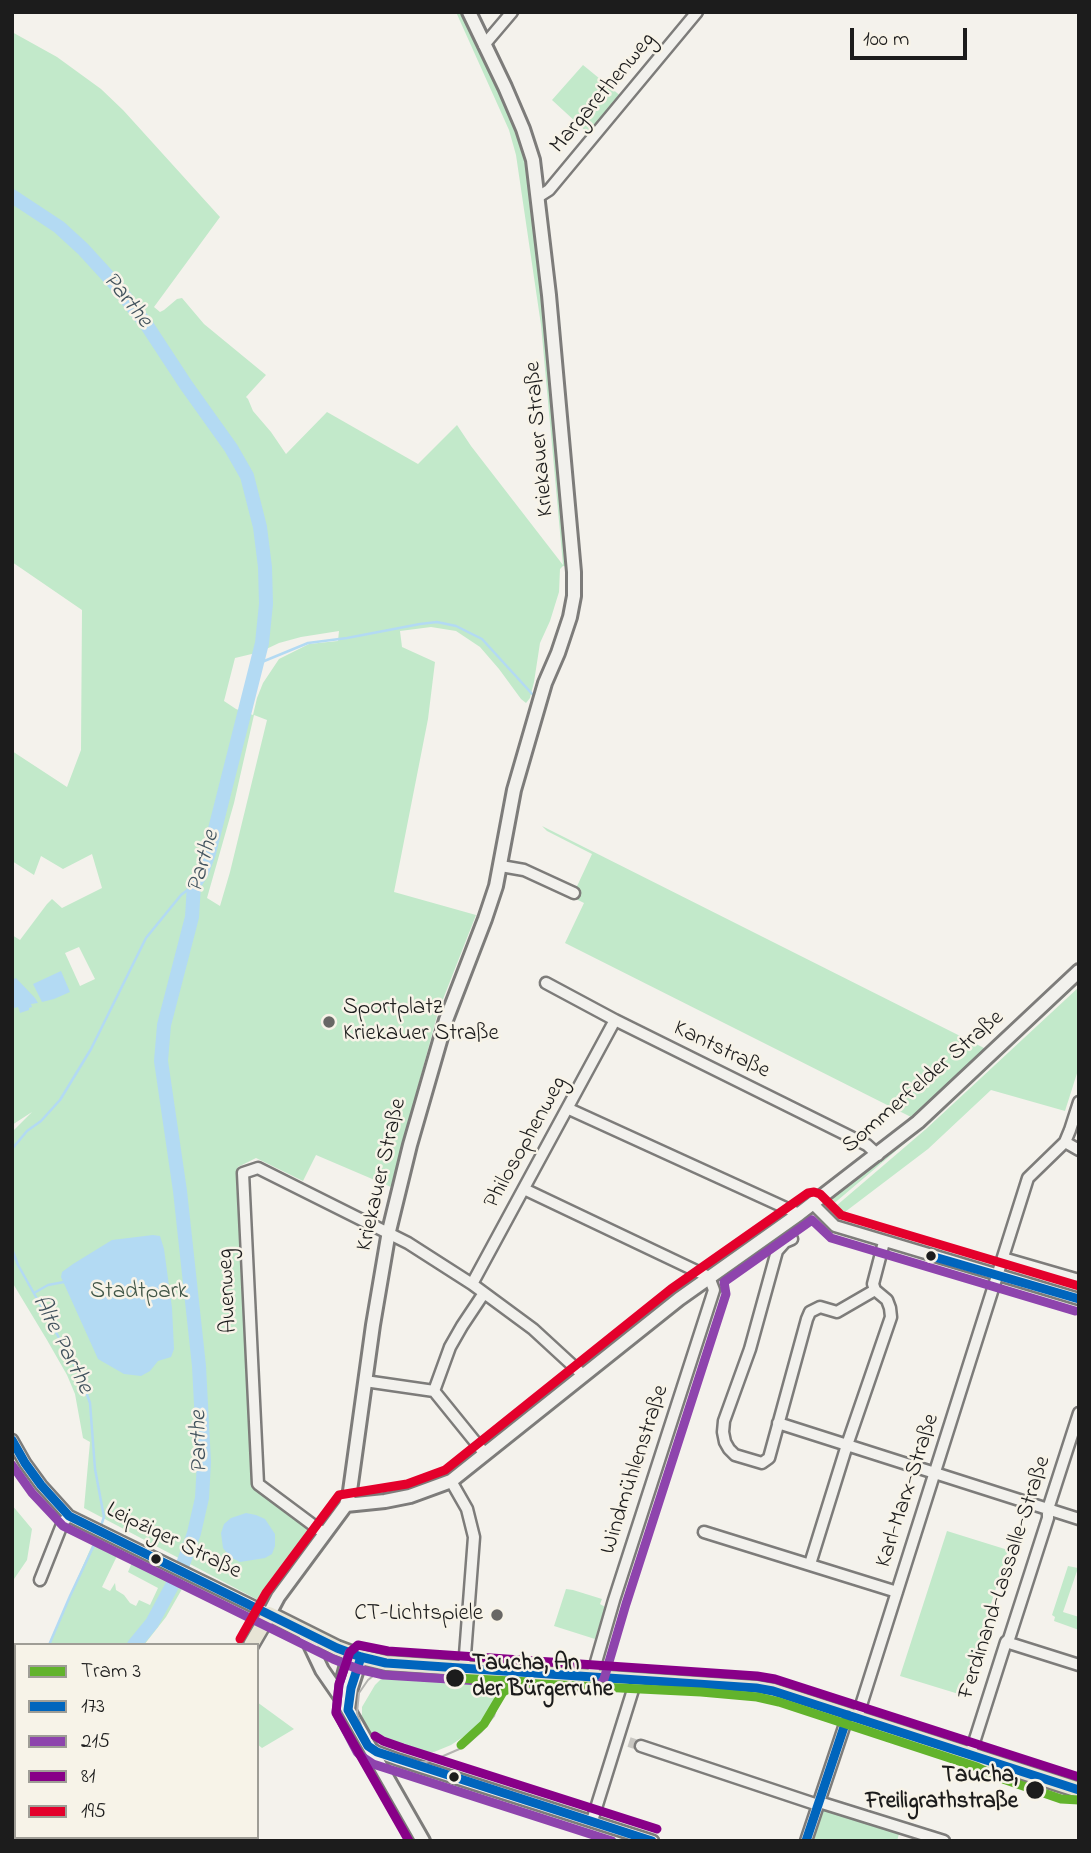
<!DOCTYPE html>
<html>
<head>
<meta charset="utf-8">
<style>
	body { margin:0 }
	#map { position:relative; width:1091px; height:1853px; overflow:hidden; background:#f4f2ec; font-family:"Indie Flower",sans-serif }
	canvas { display:block }
	.frame { position:absolute; inset:0; border:14px solid #1c1c1c; pointer-events:none }
	.legend { position:absolute; left:14px; top:1643px; width:245px; height:196px; box-sizing:border-box; background:#f7f3e8; border:2px solid #9f9d96; margin:0; padding:9px 12px; list-style:none; font-size:21px; color:#1c1c1c }
	.legend li { display:flex; align-items:center; gap:14px; height:35px }
	.legend b { width:35px; border:2px solid #9f9d96 }
	.scale { position:absolute; left:850px; top:28px; width:117px; height:32px; box-sizing:border-box; border:4px solid #1c1c1c; border-top:0; padding-left:9px; font-size:21px; line-height:24px; white-space:nowrap; color:#1c1c1c; -webkit-text-stroke:5px #f7f3e8; paint-order:stroke }
</style>
</head>
<body>
<div id="map">
<canvas width="1091" height="1853"></canvas>
<div class="frame"></div>
<ul class="legend">
<li><b style="height:9px;background:#62b32c"></b>Tram 3</li>
<li><b style="height:9px;background:#0065bd"></b>173</li>
<li><b style="height:9px;background:#8e44ad"></b>215</li>
<li><b style="height:9px;background:#808"></b>81</li>
<li><b style="height:9px;background:#e4002b"></b>195</li>
</ul>
<div class="scale">100 m</div>
</div>
<script>
const ctx = document.querySelector('canvas').getContext('2d');
ctx.lineJoin = 'round';
function fillPath(path, color) { ctx.fillStyle = color; ctx.fill(path, 'evenodd'); }
const poly = rows => new Path2D(rows.map(r => 'M' + r).join(''));
function trace(path, color, width, dash) { ctx.strokeStyle = color; ctx.lineWidth = width; ctx.lineCap = dash ? 'butt' : 'round'; ctx.setLineDash(dash || []); ctx.stroke(path); }
function label(font, color, halo, rows, align = 'center') {
  ctx.font = font + ' "Indie Flower",sans-serif'; ctx.lineWidth = 5; ctx.setLineDash([]); ctx.textBaseline = 'middle'; ctx.strokeStyle = halo; ctx.fillStyle = color; for (const [text, x, y, turn = 0] of rows) {
    ctx.save(); ctx.translate(x, y); ctx.rotate((+turn || 0) * Math.PI / 180); ctx.textAlign = isNaN(turn) ? turn : align; if (halo) ctx.strokeText(text, 0, 0); ctx.fillText(text, 0, 0); ctx.restore();
  }
}
const green = poly([
	[456,12,466,12,515,117,532,170,571,567,563,566,560,569,559,592,550,621,540,643,534,682,530,698,526,703,521,699,499,669,480,647,456,631,431,627,400,631,402,647,435,662,428,719,394,892,476,915,438,1012,391,1187,316,1155,303,1181,256,1158,238,1167,236,1176,253,1486,313,1531,269,1594,264,1599,258,1600,84,1508,90,1442,83,1438,75,1394,67,1375,47,1340,12,1282,12,1132,32,1112,12,1125,12,935,20,940,47,904,52,899,62,908,102,888,92,854,63,869,41,856,34,875,12,861,12,751,67,787,81,750,82,610,12,562,12,32,57,57,101,89,123,110,220,217,154,307,160,312,164,310,177,299,182,298,204,324,266,375,246,397,248,399,253,411,271,432,286,454,327,412,418,464,457,425,471,446,563,565,541,325,516,155,509,130],
	[339,631,338,641,309,644,279,659,263,683,257,698,253,715,236,709,224,701,235,658,260,652,279,643,301,637],
	[254,715,267,720,230,872,220,906,207,898,234,803],
	[79,947,95,979,80,986,65,953],
	[583,65,622,97,590,135,552,100],
	[542,826,986,1049,1079,961,1079,966,952,1085,916,1115,911,1117,565,943,584,903,572,897,592,854,547,831],
	[1079,977,1079,983,924,1127,831,1206,831,1201,839,1191,922,1124],
	[1079,987,1079,1067,1065,1111,991,1090,928,1149,841,1215,836,1206,926,1129],
	[12,1505,32,1529,27,1560,12,1582],
	[947,1531,1008,1550,962,1695,900,1676],
	[93,1543,117,1556,102,1587,110,1591,115,1583,116,1590,124,1595,130,1603,136,1606,139,1600,150,1605,158,1588,128,1572,133,1560,180,1584,182,1589,166,1617,144,1645,48,1645],
	[1068,1566,1078,1568,1063,1612,1079,1617,1079,1630,1054,1621,1055,1617,1052,1615],
	[566,1589,573,1590,602,1599,600,1604,605,1607,595,1639,554,1626],
	[389,1677,497,1686,493,1703,482,1721,472,1731,451,1745,434,1752,419,1755,389,1748,380,1744,370,1733,362,1716,362,1707,375,1685,381,1679],
	[257,1702,294,1729,262,1748,257,1744],
	[822,1808,899,1834,897,1841,811,1841]
]);
const water = poly([
	[61,971,70,992,54,999,42,1002,33,984],
	[16,978,35,998,38,1003,31,1004,32,1007,29,1008,29,1010,20,1013,18,1007,14,1008,12,1004,12,980],
	[153,1235,160,1236,164,1249,172,1308,174,1349,171,1357,158,1361,150,1371,141,1376,124,1374,98,1359,61,1277,62,1272,73,1264,112,1240],
	[246,1513,256,1515,265,1519,275,1534,275,1546,272,1554,265,1558,240,1562,230,1557,223,1548,221,1533,224,1524,231,1518]
]);
const stream = poly([
	[257,664,308,643,347,638,420,624,437,622,456,626,482,639,534,696],
	[12,1149,27,1131,41,1121,60,1100,91,1049,146,938,181,895,194,885],
	[12,1249,18,1265,80,1375,90,1403,95,1469,104,1517,95,1543,70,1596,49,1645],
	[34,1293,48,1285,64,1282],
	[12,1695,16,1695]
]);
const river = poly([
	[12,196,59,227,83,249,115,284,146,324,186,385,231,448,247,476,260,527,265,567,266,604,262,643,209,853,202,872,194,885,192,917,164,1025,161,1061,180,1191,199,1366,204,1462,202,1498,194,1533,182,1567,152,1623,134,1645],
	[12,1716,16,1715]
]);
const streetTunnel = poly([
	[629,1742,641,1746]
]);
const street = poly([
	[484,45,512,12],
	[538,197,549,190,697,12],
	[501,866,524,870,574,893],
	[546,983,615,1020,867,1145,878,1155],
	[569,1109,799,1214],
	[1065,1142,1079,1150],
	[524,1189,709,1277,714,1290,614,1600,592,1676],
	[813,1204,835,1226,1079,1299],
	[792,1239,785,1242,777,1251,750,1349,724,1421,723,1432,725,1442,729,1449,735,1455,762,1463,769,1458,807,1319,810,1312,820,1307,837,1312,875,1290],
	[1003,1258,1079,1280],
	[472,1284,615,1020],
	[365,1381,434,1391,485,1454],
	[434,1391,450,1347,462,1326,484,1293],
	[778,1423,1079,1519],
	[12,1440,25,1463,41,1485,69,1516,269,1614],
	[451,1481,467,1509,474,1537,464,1668],
	[704,1532,897,1592],
	[325,1534,258,1484,243,1173,258,1168,408,1243,472,1284,533,1329,583,1375],
	[810,1564,847,1445,891,1317,890,1308,887,1300,875,1290,873,1284,884,1242],
	[40,1580,63,1522,69,1516],
	[1006,1642,1079,1665],
	[857,1718,1028,1178,1065,1142,1070,1130,1079,1102],
	[641,1746,818,1805],
	[369,1747,377,1752,399,1760,653,1841],
	[970,1755,1006,1642,1009,1639,1048,1518,1048,1509,1079,1413],
	[819,1802,944,1841],
	[592,1821,636,1680],
	[64,1837,70,1841],
	[806,1841,848,1715]
]);
const secondary = poly([
	[346,1505,385,1501,410,1496,451,1481,679,1299,799,1214,918,1122,1079,971],
	[269,1614,278,1597,346,1505,350,1491,373,1325,389,1231,410,1145,446,1020,485,919,496,886,514,790,545,683,558,653,570,617,574,596,574,572,549,295,533,160,523,129,505,87,469,12],
	[304,1632,322,1670,342,1699,423,1841],
	[342,1699,342,1683,350,1653],
	[348,1709,351,1688,361,1657]
]);
const primary = poly([
	[251,1645,269,1614,337,1648,361,1657,386,1663,756,1688,773,1691,1079,1790],
	[12,1801,16,1801]
]);
const tram = poly([
	[455,1678,387,1673,373,1676,368,1680,359,1693,357,1713,362,1729,370,1744,378,1751,414,1762,426,1762,441,1757,464,1747,482,1731,494,1716,499,1700]
]);
const bus1 = poly([
	[931,1256,1079,1299],
	[12,1440,25,1463,41,1485,69,1516,337,1648,361,1657,386,1663,756,1688,773,1691,1079,1790],
	[361,1657,351,1688,348,1710,368,1746,377,1752,652,1841],
	[806,1841,848,1715]
]);
const bus2 = poly([
	[12,1465,32,1493,63,1526,333,1659,358,1669,384,1675,594,1688,600,1685,604,1679,626,1604,726,1294,724,1282,812,1220,831,1238,1075,1311],
	[349,1653,339,1685,336,1712,357,1752,361,1756,373,1764,612,1841]
]);
const bus3 = poly([
	[375,1736,383,1741,403,1748,657,1829],
	[409,1841,336,1713,339,1684,350,1652,358,1645,388,1651,757,1676,775,1679,1079,1777]
]);
const bus4 = poly([
	[240,1639,266,1593,339,1495,407,1484,445,1470,671,1289,808,1193,814,1192,820,1194,841,1215,1079,1286]
]);
const tram1 = poly([
	[455,1678,530,1682],
	[461,1745,484,1724,503,1692,520,1683,701,1692,757,1697,779,1702,977,1767,1000,1778,1061,1799,1079,1800]
]);
const markers = [
	[329,1022,7,"#686765"],
	[931,1256,6,"#1c1c1c"],
	[156,1559,6,"#1c1c1c"],
	[497,1615,7,"#686765"],
	[455,1678,10,"#1c1c1c"],
	[454,1777,6,"#1c1c1c"],
	[1035,1790,10,"#1c1c1c"]
];
const streetNames = [
	["Margarethenweg",604,94,-50],
	["Kriekauer Straße",541,439,-95],
	["Kantstraße",721,1051,26],
	["Sommerfelder Straße",924,1083,-41],
	["Philosophenweg",527,1143,-61],
	["Kriekauer Straße",383,1175,-77],
	["Auenweg",229,1291,-93],
	["Windmühlenstraße",636,1470,-72],
	["Karl-Marx-Straße",909,1491,-72],
	["Leipziger Straße",173,1542,26],
	["Ferdinand-Lassalle-Straße",1006,1578,-72]
];
const poiNames = [
	["Sportplatz",343,1009],
	["Kriekauer Straße",343,1035],
	["CT-Lichtspiele",483,1615,"right"]
];
const parkNames = [
	["Stadtpark",139,1293]
];
const stopNames = [
	["Taucha, An",472,1665],
	["der Bürgerruhe",472,1691],
	["Taucha,",1018,1777,"right"],
	["Freiligrathstraße",1018,1803,"right"]
];
const waterNames = [
	["Parthe",126,301,51],
	["Parthe",205,862,-74],
	["Alte Parthe",61,1345,63],
	["Parthe",201,1442,-91]
];
fillPath(green, '#c2e9ca');
fillPath(water, '#b3daf3');
trace(stream, '#b3daf3', 2.5);
trace(river, '#b3daf3', 14);
trace(streetTunnel, '#c9c7c2', 10, [10, 5]);
trace(street, '#7d7c7a', 15);
trace(secondary, '#7d7c7a', 18);
trace(primary, '#7d7c7a', 19);
trace(street, '#f2f1ed', 10);
trace(secondary, '#f2f1ed', 12);
trace(primary, '#e7e4d5', 14);
trace(tram, '#b4b3b0', 2);
trace(bus1, '#0065bd', 9);
trace(bus2, '#8e44ad', 9);
trace(bus3, '#808', 9);
trace(bus4, '#e4002b', 9);
trace(tram1, '#62b32c', 9);
for (const [x, y, r, color] of markers) { const dot = new Path2D(); dot.arc(x, y, r, 0, 2 * Math.PI); ctx.fillStyle = color; ctx.fill(dot); trace(dot, '#f7f3e8', 2.5); }
label('23px', '#1c1c1c', '#f7f3e8', streetNames);
label('23px', '#1c1c1c', '#f7f3e8', poiNames, 'left');
label('23px', '#425748', '#f7f3e8', parkNames);
label('bold 23px', '#1c1c1c', '#f7f3e8', stopNames, 'left');
label('italic 24px', '#41525d', '#f7f3e8', waterNames);
</script>
</body>
</html>
